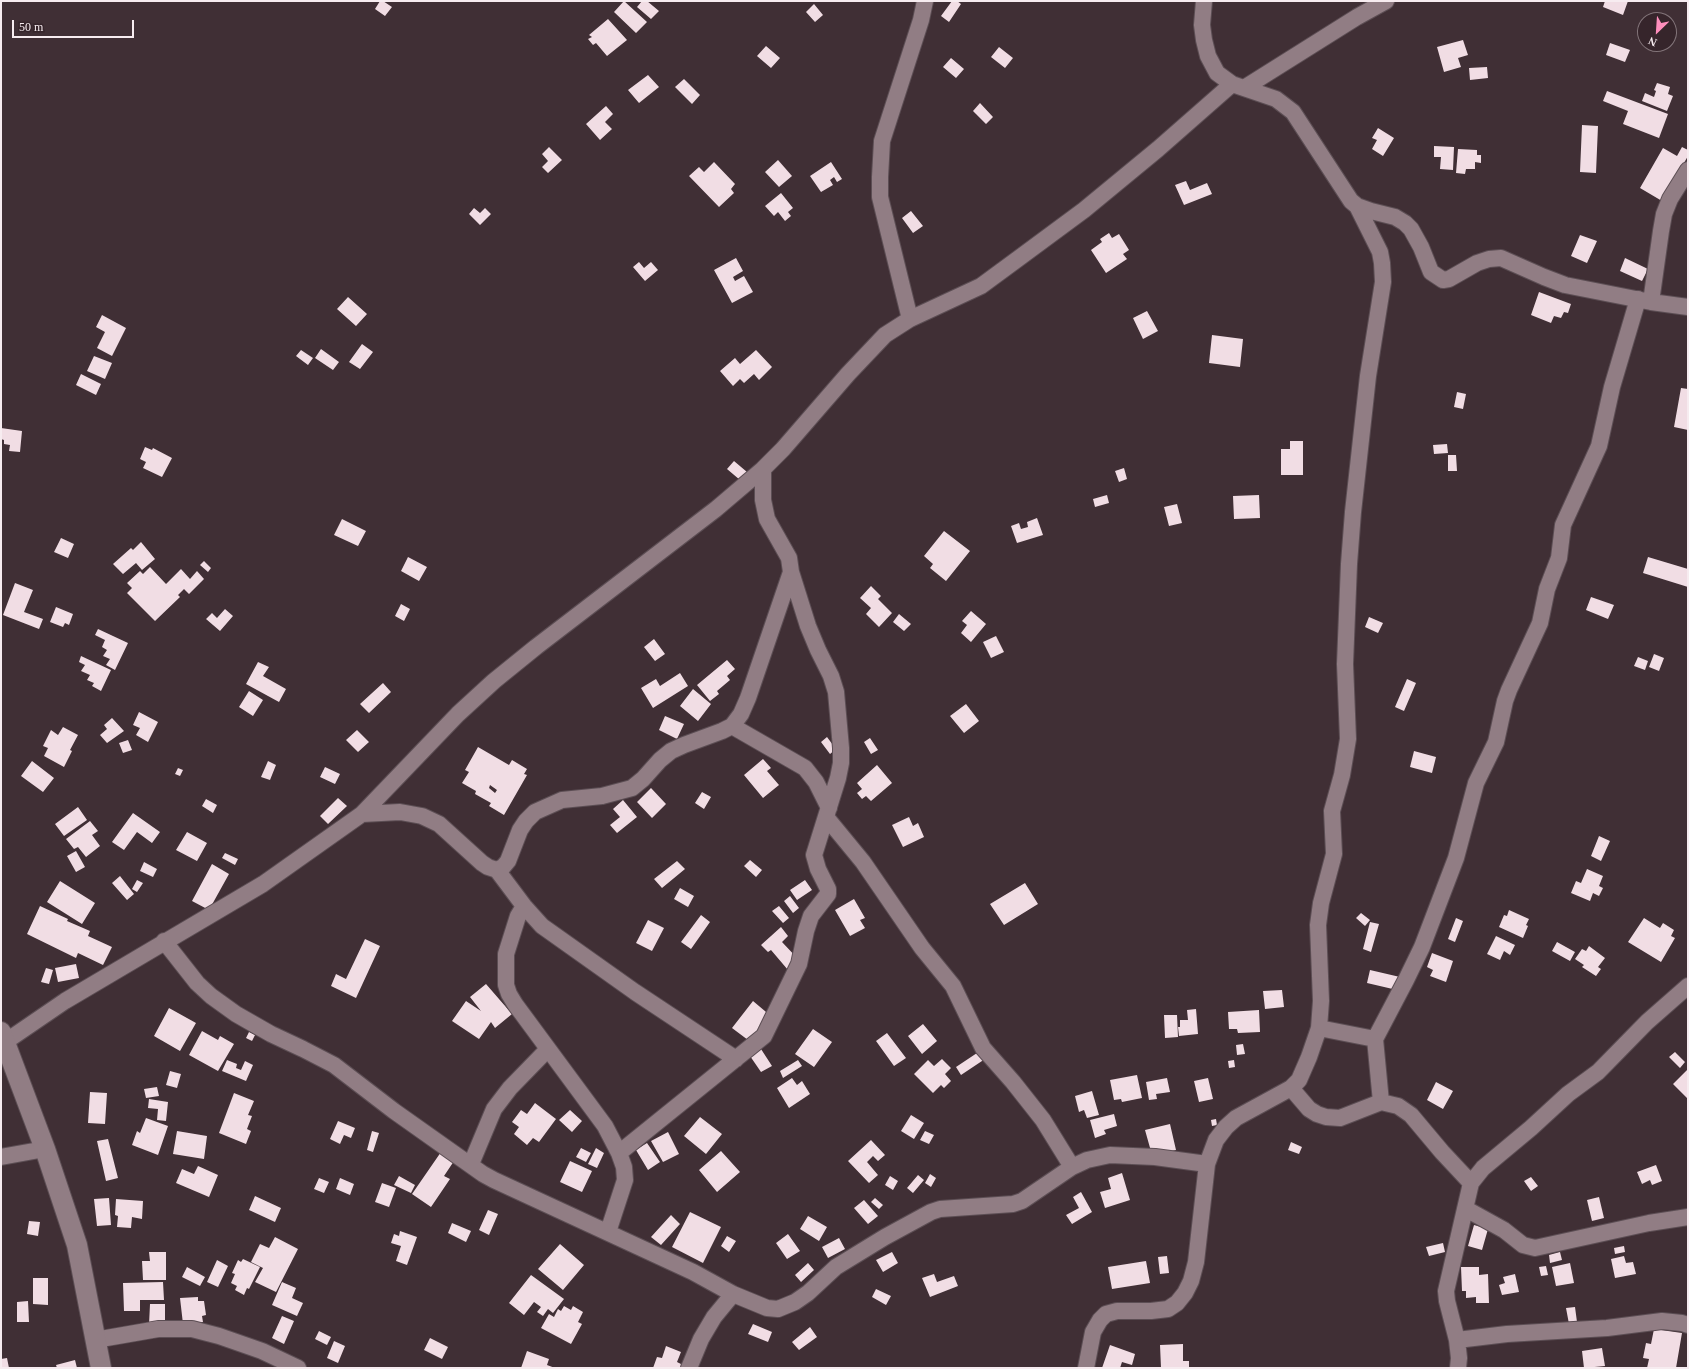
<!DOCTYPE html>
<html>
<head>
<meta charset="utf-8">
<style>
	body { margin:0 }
	#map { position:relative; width:1689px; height:1369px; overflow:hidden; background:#402f35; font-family:Georgia,serif }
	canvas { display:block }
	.frame { position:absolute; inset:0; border:2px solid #f7ecf0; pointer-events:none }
	.north { position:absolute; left:1637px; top:12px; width:40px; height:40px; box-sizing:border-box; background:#36252b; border:1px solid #83757a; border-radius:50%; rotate:205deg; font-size:11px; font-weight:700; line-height:16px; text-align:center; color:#f7ecf0 }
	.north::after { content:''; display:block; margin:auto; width:14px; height:18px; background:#fe8ebc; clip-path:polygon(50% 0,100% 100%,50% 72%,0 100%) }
	.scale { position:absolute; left:12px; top:20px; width:122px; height:18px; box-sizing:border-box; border:2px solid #f7ecf0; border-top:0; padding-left:5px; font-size:12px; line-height:14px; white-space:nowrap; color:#f7ecf0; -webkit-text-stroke:3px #36252b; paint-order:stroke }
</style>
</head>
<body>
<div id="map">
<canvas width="1689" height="1369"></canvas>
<div class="frame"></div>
<div class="north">N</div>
<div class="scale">50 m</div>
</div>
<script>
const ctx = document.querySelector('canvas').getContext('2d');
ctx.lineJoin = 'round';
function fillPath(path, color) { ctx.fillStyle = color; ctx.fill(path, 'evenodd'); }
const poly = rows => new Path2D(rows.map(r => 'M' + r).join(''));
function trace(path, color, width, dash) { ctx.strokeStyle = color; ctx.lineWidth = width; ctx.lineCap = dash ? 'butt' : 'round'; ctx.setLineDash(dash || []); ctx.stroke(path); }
const building = poly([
	[380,1,383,1,392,7,385,16,375,9],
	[624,1,647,22,636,33,614,12],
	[642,1,647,1,659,11,651,19,637,7],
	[952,1,957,1,961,4,949,22,941,16],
	[1605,1,1628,1,1623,15,1603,7],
	[814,4,823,15,815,22,806,12],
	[608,19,627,40,607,56,596,43,593,45,588,39,592,37,589,35],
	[1463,40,1468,55,1458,58,1461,67,1444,72,1437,47],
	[1610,43,1630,50,1625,62,1606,55],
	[766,46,780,58,771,68,757,56],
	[999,47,1013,58,1005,68,991,57],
	[951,58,964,69,956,78,943,67],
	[1487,67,1488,78,1470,80,1469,68],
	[648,75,659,87,639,103,628,90],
	[684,79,700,95,692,104,675,87],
	[1657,83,1670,87,1668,94,1673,96,1667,111,1642,101,1645,93,1654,97,1656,91,1654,90],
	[1607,91,1668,114,1659,138,1623,124,1628,111,1603,101],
	[980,103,993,117,986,124,973,111],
	[606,106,613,114,605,122,612,129,600,140,586,124],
	[1582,125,1598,126,1596,173,1580,172],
	[1378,128,1394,138,1383,156,1372,149,1377,140,1372,138],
	[1434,146,1454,147,1453,170,1440,169,1441,157,1434,157],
	[549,147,562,160,548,173,542,167,548,161,542,154],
	[1682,147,1688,150,1688,156,1662,201,1640,188,1663,148,1677,156],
	[1458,149,1477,150,1477,155,1481,155,1481,163,1475,162,1475,169,1466,169,1465,174,1456,173],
	[778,160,792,176,779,187,765,172],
	[714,162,735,184,731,189,734,193,719,207,689,176,699,167,704,172],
	[831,162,842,179,837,182,834,177,830,180,833,185,821,192,810,176],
	[1186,181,1190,190,1207,183,1212,194,1184,205,1175,185],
	[781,193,793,208,788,212,791,216,785,221,778,212,774,216,765,206],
	[474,208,480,213,485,208,491,214,480,225,469,214],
	[911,211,923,226,913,233,902,218],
	[1109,233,1112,238,1119,234,1129,250,1123,254,1127,259,1106,273,1091,250,1102,242,1100,239],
	[1580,235,1597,241,1587,263,1571,256],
	[736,258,743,271,733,277,735,281,744,276,753,292,732,303,714,270],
	[1625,258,1648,269,1642,281,1620,271],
	[639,262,644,268,651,262,658,270,645,281,633,267],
	[1539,292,1571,304,1568,313,1564,312,1561,318,1554,316,1551,323,1531,315],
	[348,297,367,314,356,326,337,309],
	[1147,311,1158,331,1143,339,1133,318],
	[102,315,126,328,112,356,97,348,105,332,96,327],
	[1212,335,1243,339,1240,367,1209,363],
	[362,344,373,352,360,369,349,362],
	[321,349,339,362,333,370,315,358],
	[301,350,313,358,308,365,296,356],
	[756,350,772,367,759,380,754,374,744,383,740,379,733,386,720,371,735,358,740,364],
	[94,356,112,363,105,379,87,371],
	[81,374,101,384,96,395,76,385],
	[1681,388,1688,389,1688,430,1674,427],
	[1457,392,1466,394,1463,409,1454,407],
	[1,428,22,431,20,452,9,451,10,445,4,444,4,440,1,439],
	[1290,441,1303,441,1303,475,1281,475,1281,449,1290,449],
	[1447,444,1448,453,1434,454,1433,445],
	[145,447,152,450,153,448,172,458,162,477,143,468,146,462,140,459],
	[1448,455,1456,455,1457,471,1448,471],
	[734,461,747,472,740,480,727,469],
	[1124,468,1127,479,1119,482,1115,471],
	[1107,495,1109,503,1095,507,1093,499],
	[1259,495,1260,518,1234,519,1233,496],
	[1177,504,1182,523,1169,526,1164,507],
	[1037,518,1043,535,1017,543,1011,526,1019,523,1021,529,1028,527,1027,522],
	[342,519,366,531,358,546,334,535],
	[944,531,970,551,946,581,930,568,933,564,924,556],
	[61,538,74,544,68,558,54,552],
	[141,542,155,559,142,570,136,563,123,574,113,564,131,548,133,550],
	[408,557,427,567,419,581,401,571],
	[1648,557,1688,569,1688,587,1643,573],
	[204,561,211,568,208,572,200,565],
	[150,567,166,584,181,569,190,579,197,571,204,579,189,594,184,589,178,595,180,597,155,621,127,593,132,588,127,583,140,571,143,574],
	[15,583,33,590,24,612,43,619,39,629,3,615],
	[871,586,881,596,878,599,892,613,879,627,866,614,871,608,860,598],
	[1591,597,1614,605,1608,619,1586,610],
	[401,604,410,609,404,621,395,616],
	[56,607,73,614,69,625,65,623,63,627,50,622],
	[225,609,233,616,220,631,206,619,212,613,217,618],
	[971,611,986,624,971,642,961,633,967,625,962,621],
	[899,614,911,624,904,631,893,622],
	[1369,617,1383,623,1378,633,1365,627],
	[98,629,128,643,115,670,106,665,110,659,103,656,107,650,102,647,105,640,95,635],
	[996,636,1004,652,991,658,983,642],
	[654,639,665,654,655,661,644,647],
	[1654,654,1664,658,1659,671,1649,667],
	[81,656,111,670,101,691,92,686,94,683,87,680,90,675,81,671,85,665,79,662],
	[1638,657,1648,661,1645,670,1634,666],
	[727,660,735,669,727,676,730,680,717,691,719,694,710,701,697,685],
	[258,662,269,667,263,676,286,689,279,702,246,684],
	[680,673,688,686,653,708,641,688,656,679,660,686],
	[1407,679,1416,683,1404,711,1395,707],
	[383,683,391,692,369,713,360,704],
	[693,689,711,704,698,721,680,706],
	[249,691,263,700,253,716,239,707],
	[966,704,979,721,964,733,950,716],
	[139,712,158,722,148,742,136,735,140,728,133,725],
	[665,716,684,724,677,739,659,730],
	[112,718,124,731,107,743,100,735,107,729,104,725],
	[63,727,78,735,70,750,72,751,64,767,44,756,48,748,43,746,51,730,58,735],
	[357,730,369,742,358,752,346,740],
	[827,737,836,749,830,754,821,742],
	[870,738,878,750,871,754,864,742],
	[128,740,132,750,123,753,119,743],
	[478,747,509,765,512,760,527,769,524,774,527,775,504,815,489,806,491,803,475,794,476,791,462,783,469,772,465,770],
	[490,785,497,790,495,793,489,788],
	[1414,751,1436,757,1432,773,1410,767],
	[763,759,771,768,767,771,779,785,763,798,744,775],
	[32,761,54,778,43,792,21,776],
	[268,761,276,765,270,780,261,777],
	[877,765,892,783,871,801,866,796,862,799,857,793,862,789,857,783],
	[325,767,340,774,335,784,320,777],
	[178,768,183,770,180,776,175,774],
	[651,788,666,804,652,818,637,802],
	[702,792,711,797,704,809,695,803],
	[338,798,347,806,328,824,320,816],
	[206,799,217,805,213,813,202,806],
	[623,800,637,817,617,833,610,825,620,817,613,809],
	[78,807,87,820,64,836,55,824],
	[133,813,160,832,152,843,137,832,124,850,112,842],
	[909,817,913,826,918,823,924,837,903,847,892,825],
	[90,821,98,831,92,835,100,846,86,857,78,847,74,849,66,839],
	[187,832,207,843,197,861,176,850],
	[1599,836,1610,841,1601,861,1591,856],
	[76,851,85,867,76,872,67,856],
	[225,853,238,859,235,865,222,858],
	[750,860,762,870,756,877,744,866],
	[677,861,685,869,662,888,654,879],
	[144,862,157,869,153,877,140,871],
	[212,864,229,874,209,910,192,901],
	[1587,869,1603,876,1599,886,1603,888,1599,896,1593,893,1590,901,1571,893,1576,881,1581,883],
	[120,876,134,894,127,900,112,883],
	[137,880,143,883,137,892,132,889],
	[805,880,812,890,797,900,790,890],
	[60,881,95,903,82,924,47,902],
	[1025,883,1038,904,1004,925,990,904],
	[680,888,694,896,688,907,674,899],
	[790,896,799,908,793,913,784,901],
	[854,899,865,918,860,920,865,928,850,936,835,910],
	[40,906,68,919,67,921,90,931,88,936,112,947,103,965,78,953,76,958,27,934],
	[779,906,789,918,783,923,772,911],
	[1509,910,1529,919,1526,925,1528,926,1523,938,1499,927,1504,915,1507,916],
	[1361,913,1370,920,1365,926,1356,918],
	[701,915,710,922,691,949,681,942],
	[1456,918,1463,921,1455,942,1448,939],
	[1644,918,1660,928,1663,923,1674,930,1671,936,1675,938,1661,962,1628,942],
	[648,920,664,928,652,951,636,943],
	[1370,922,1379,924,1371,952,1363,949],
	[781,927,788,936,782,942,799,960,788,970,771,950,768,952,761,945],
	[1496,936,1515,945,1510,955,1504,951,1500,960,1487,954],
	[365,939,380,946,356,998,331,986,336,974,346,979],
	[1557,942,1575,952,1570,961,1552,951],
	[1589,946,1605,958,1598,967,1601,969,1596,976,1582,967,1584,965,1575,959,1582,949,1586,951],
	[1432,953,1453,961,1446,982,1430,976,1433,970,1427,967],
	[76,964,79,978,58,982,55,968],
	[46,968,53,970,49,984,41,982],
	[1370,970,1400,977,1397,990,1367,983],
	[486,984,512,1014,495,1028,491,1022,479,1039,452,1021,466,1001,481,1011,470,997],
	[1282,990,1284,1007,1265,1009,1263,991],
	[753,1001,772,1017,752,1043,732,1028],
	[169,1008,196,1023,180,1051,154,1036],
	[1196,1009,1198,1034,1179,1036,1178,1027,1180,1027,1180,1020,1188,1020,1187,1010],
	[1259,1010,1260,1032,1238,1033,1237,1029,1229,1029,1228,1012],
	[1164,1015,1177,1015,1178,1037,1165,1038],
	[923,1024,937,1041,922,1054,908,1036],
	[813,1029,832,1042,814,1067,795,1054],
	[202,1031,218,1040,220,1036,234,1044,218,1071,189,1055],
	[249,1032,255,1035,252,1041,246,1038],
	[887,1033,906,1058,894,1066,876,1041],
	[1243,1044,1245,1054,1237,1055,1236,1045],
	[761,1049,772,1066,761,1072,750,1056],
	[980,1051,985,1059,961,1075,956,1067],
	[1675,1052,1685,1062,1680,1068,1669,1057],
	[942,1059,951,1068,945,1074,951,1081,944,1088,941,1085,933,1093,914,1074,928,1060,934,1066],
	[227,1060,237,1064,236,1068,241,1070,245,1061,253,1065,246,1081,222,1071],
	[798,1060,802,1066,783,1078,780,1071],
	[1234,1060,1235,1067,1229,1068,1228,1061],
	[1688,1069,1688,1099,1673,1084],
	[170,1071,181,1074,177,1088,166,1085],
	[1137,1075,1142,1098,1122,1102,1121,1099,1114,1100,1110,1080],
	[792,1078,797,1085,802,1081,810,1094,789,1108,777,1088],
	[1167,1078,1170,1092,1156,1094,1157,1099,1149,1100,1146,1082],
	[1208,1078,1213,1099,1199,1102,1194,1081],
	[1436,1082,1453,1091,1443,1109,1427,1100],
	[157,1087,159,1096,146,1098,144,1089],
	[1092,1091,1099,1115,1087,1118,1084,1110,1079,1112,1075,1096],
	[90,1092,107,1093,105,1124,88,1123],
	[234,1093,254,1101,248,1115,252,1116,247,1129,251,1131,246,1144,219,1133],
	[149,1099,168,1102,166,1121,157,1120,158,1109,148,1108],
	[535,1103,556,1119,539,1142,533,1138,527,1145,514,1134,519,1127,512,1122,521,1110,527,1114],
	[570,1110,582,1121,572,1132,559,1120],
	[1114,1114,1117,1126,1104,1130,1106,1134,1095,1138,1090,1120],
	[911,1115,924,1123,914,1139,901,1131],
	[700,1117,722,1134,706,1154,684,1136],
	[146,1118,168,1126,158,1155,132,1145,137,1131,140,1133],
	[1216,1119,1217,1125,1212,1126,1211,1120],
	[338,1121,355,1128,351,1138,344,1135,340,1144,330,1139],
	[1170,1124,1176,1150,1152,1155,1145,1130],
	[177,1131,207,1136,204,1159,173,1154],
	[372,1131,379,1133,373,1152,367,1150],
	[925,1131,934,1135,929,1144,920,1140],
	[668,1132,679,1154,663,1162,651,1141],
	[108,1139,118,1178,106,1181,97,1141],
	[871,1140,885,1155,878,1161,873,1156,867,1162,878,1175,869,1183,848,1161],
	[1291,1142,1302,1147,1299,1154,1288,1150],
	[647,1143,660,1162,648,1170,636,1150],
	[581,1148,591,1153,586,1162,576,1157],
	[596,1148,604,1153,597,1168,588,1164],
	[721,1151,740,1172,717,1192,699,1170],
	[441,1152,454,1161,444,1176,450,1179,431,1207,412,1194],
	[570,1161,592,1171,582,1192,560,1182],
	[1656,1165,1662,1181,1652,1185,1650,1180,1642,1184,1637,1172],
	[198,1166,218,1175,209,1197,176,1183,182,1169,194,1174],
	[1122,1173,1130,1200,1105,1208,1100,1192,1111,1189,1108,1178],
	[930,1174,936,1178,931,1187,925,1183],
	[918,1175,924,1180,913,1193,907,1188],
	[399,1176,415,1185,411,1193,394,1185],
	[890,1176,898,1181,893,1190,885,1185],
	[1531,1177,1538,1186,1531,1191,1524,1181],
	[319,1178,329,1182,324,1193,314,1189],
	[340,1178,354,1184,350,1195,336,1189],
	[382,1183,396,1188,389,1207,375,1202],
	[1081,1192,1092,1212,1072,1224,1066,1215,1079,1208,1073,1197],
	[255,1196,281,1208,275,1222,249,1210],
	[1599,1197,1604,1218,1592,1221,1587,1200],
	[109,1198,111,1225,97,1226,94,1199],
	[875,1198,883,1205,879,1209,871,1202],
	[116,1199,143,1201,142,1219,132,1217,131,1228,117,1227,118,1216,115,1215],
	[864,1200,878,1216,868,1224,854,1208],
	[488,1210,498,1214,489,1235,479,1230],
	[690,1212,721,1227,703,1263,672,1247],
	[671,1215,680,1224,661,1245,651,1237],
	[808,1216,827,1227,819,1241,800,1229],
	[29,1221,40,1222,38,1236,27,1234],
	[452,1223,471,1231,466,1242,448,1233],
	[1474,1225,1488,1229,1482,1250,1468,1246],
	[400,1231,417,1237,407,1265,396,1261,401,1246,391,1243,394,1234,399,1236],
	[788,1234,800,1251,787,1259,776,1243],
	[727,1236,736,1241,729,1252,721,1246],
	[275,1237,298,1249,276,1292,255,1282,263,1268,251,1262,260,1244,269,1248],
	[839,1238,845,1249,828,1258,822,1247],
	[1443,1243,1445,1252,1429,1256,1426,1247],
	[560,1244,584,1265,563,1290,538,1269],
	[1624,1246,1625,1252,1615,1254,1614,1248],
	[149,1252,166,1252,166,1280,143,1280,142,1261,150,1261],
	[892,1252,898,1263,883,1272,876,1260],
	[1560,1252,1562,1260,1550,1263,1549,1255],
	[1167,1256,1169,1273,1160,1274,1158,1257],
	[1624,1256,1626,1263,1633,1262,1636,1274,1615,1278,1611,1259],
	[243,1259,260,1267,249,1289,247,1288,244,1295,235,1290,237,1286,231,1283,235,1274,232,1273,238,1260,241,1262],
	[217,1260,228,1266,218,1287,207,1282],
	[1146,1261,1150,1283,1112,1289,1108,1267],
	[808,1263,814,1270,801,1282,795,1275],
	[1570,1263,1574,1283,1556,1286,1552,1267],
	[1546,1266,1548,1275,1541,1276,1539,1267],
	[187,1267,205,1277,200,1286,182,1277],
	[1461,1267,1479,1267,1479,1275,1488,1274,1489,1303,1476,1303,1476,1297,1466,1298,1466,1291,1462,1291],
	[934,1274,937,1282,954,1276,958,1286,930,1297,922,1278],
	[1515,1274,1519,1292,1502,1295,1499,1285,1505,1283,1503,1277],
	[531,1275,564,1299,553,1313,548,1309,543,1316,537,1312,541,1307,534,1302,524,1315,509,1303],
	[33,1278,48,1278,48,1305,33,1304],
	[163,1282,164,1300,140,1300,140,1311,124,1311,123,1283],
	[282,1282,296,1288,292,1298,303,1303,297,1316,272,1305],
	[876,1289,891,1296,886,1305,872,1297],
	[198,1297,198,1301,204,1301,206,1315,202,1316,203,1322,183,1324,180,1298],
	[28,1301,29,1322,17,1322,17,1302],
	[150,1304,165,1304,165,1320,161,1320,161,1325,149,1325],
	[564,1306,571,1310,573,1306,583,1312,578,1322,582,1324,571,1344,541,1328,549,1314,554,1317,558,1309,561,1311],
	[1575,1307,1577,1322,1569,1324,1566,1308],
	[282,1316,294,1321,284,1344,272,1338],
	[753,1324,772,1332,768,1342,748,1334],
	[810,1327,817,1337,799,1350,792,1342],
	[1654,1329,1682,1333,1676,1368,1647,1368,1649,1359,1643,1358,1646,1343,1651,1344],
	[319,1331,331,1337,327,1345,315,1339],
	[430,1338,448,1347,442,1359,424,1350],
	[334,1341,345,1346,338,1363,327,1358],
	[1183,1344,1183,1361,1189,1361,1189,1368,1161,1368,1160,1345],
	[1110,1345,1135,1354,1132,1365,1122,1362,1120,1368,1102,1368],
	[666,1346,681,1352,677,1362,683,1365,682,1368,653,1368,657,1357,662,1358],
	[1602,1348,1605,1366,1584,1368,1582,1351],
	[527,1351,549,1359,547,1365,555,1368,521,1368],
	[7,1358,9,1368,1,1368,1,1359],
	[75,1360,77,1368,57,1368,56,1365]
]);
const minor = poly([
	[1204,1,1202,25,1204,40,1208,56,1217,73,1232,84,1276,99,1293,112,1351,201,1357,206,1371,211,1395,217,1405,223,1411,229,1421,247,1431,272,1443,280,1449,279,1477,263,1489,259,1501,258,1544,277,1565,285,1651,302,1688,307],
	[1244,88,1357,17,1386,1],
	[1651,302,1661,231,1664,214,1670,199,1688,170],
	[910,319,880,197,880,177,882,141,921,20,925,1],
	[732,726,805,768,816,782,829,808],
	[362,814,400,812,422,816,439,824,482,863,488,867,497,870,503,867,508,861,520,830,526,821,535,812,562,800,602,796,632,788,643,779,660,760,671,751,684,745,722,731,732,726,741,714,748,698,791,572,789,558,767,519,763,500,763,469],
	[826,817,863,862,922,948,953,986,983,1048,1013,1082,1043,1120,1072,1167],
	[497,870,524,906,542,926,635,992,736,1059],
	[524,906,518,916,506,954,506,985,509,994,515,1004,605,1126,619,1153,624,1167,625,1180,608,1232],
	[164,941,197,983,211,996,236,1014,271,1034,303,1049,334,1065,394,1111,483,1174,494,1180,693,1272,733,1294,767,1308,778,1309,795,1302,808,1293,836,1267,885,1237,931,1212,940,1209,1013,1204,1022,1201,1072,1167,1087,1160,1110,1155,1155,1157,1207,1164],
	[1319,1028,1375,1039],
	[5,1042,65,1001,263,884,362,814,458,714,494,681,536,647,716,509,763,469,783,449,848,374,885,335,910,319,981,286,1015,261,1084,210,1158,149,1232,84],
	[1291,1088,1309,1109,1317,1114,1326,1117,1340,1118,1381,1102,1398,1106,1411,1115,1442,1152,1471,1183],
	[1381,1102,1375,1039,1406,980,1422,947,1456,858,1476,783,1496,742,1505,701,1509,690,1540,623,1547,589,1559,558,1563,525,1599,446,1612,387,1638,299],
	[619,1153,764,1036,799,964,806,931,811,916,828,894,828,889,818,869,814,855,838,778,841,763,841,748,836,692,831,676,818,650,808,626,791,572],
	[1,1157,45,1149],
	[471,1164,494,1109,510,1088,548,1049],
	[1466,1209,1504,1230,1523,1245,1535,1248,1649,1223,1688,1217],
	[95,1340,158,1329,192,1329,219,1336,262,1351,298,1368],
	[1457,1340,1507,1334,1607,1328,1662,1321,1682,1323,1688,1325],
	[689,1368,701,1339,714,1317,733,1294],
	[1086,1368,1093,1332,1100,1320,1106,1314,1117,1311,1151,1311,1168,1309,1177,1303,1185,1293,1191,1281,1196,1262,1207,1164,1216,1140,1226,1127,1236,1118,1291,1088,1299,1080,1309,1057,1319,1028,1321,1001,1318,925,1321,903,1334,854,1332,811,1342,775,1348,739,1345,664,1349,564,1353,512,1368,376,1383,282,1382,263,1380,252,1357,206],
	[1458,1368,1459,1358,1457,1340,1447,1301,1446,1291,1471,1183,1483,1168,1531,1128,1568,1094,1598,1072,1647,1022,1688,986]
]);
const tertiary = poly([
	[1,1032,45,1149,77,1245,101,1368]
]);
fillPath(building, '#f1dde4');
trace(minor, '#5c4e54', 18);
trace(tertiary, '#5c4e54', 22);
trace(minor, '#917d84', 16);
trace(tertiary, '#917d84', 20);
</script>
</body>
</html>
